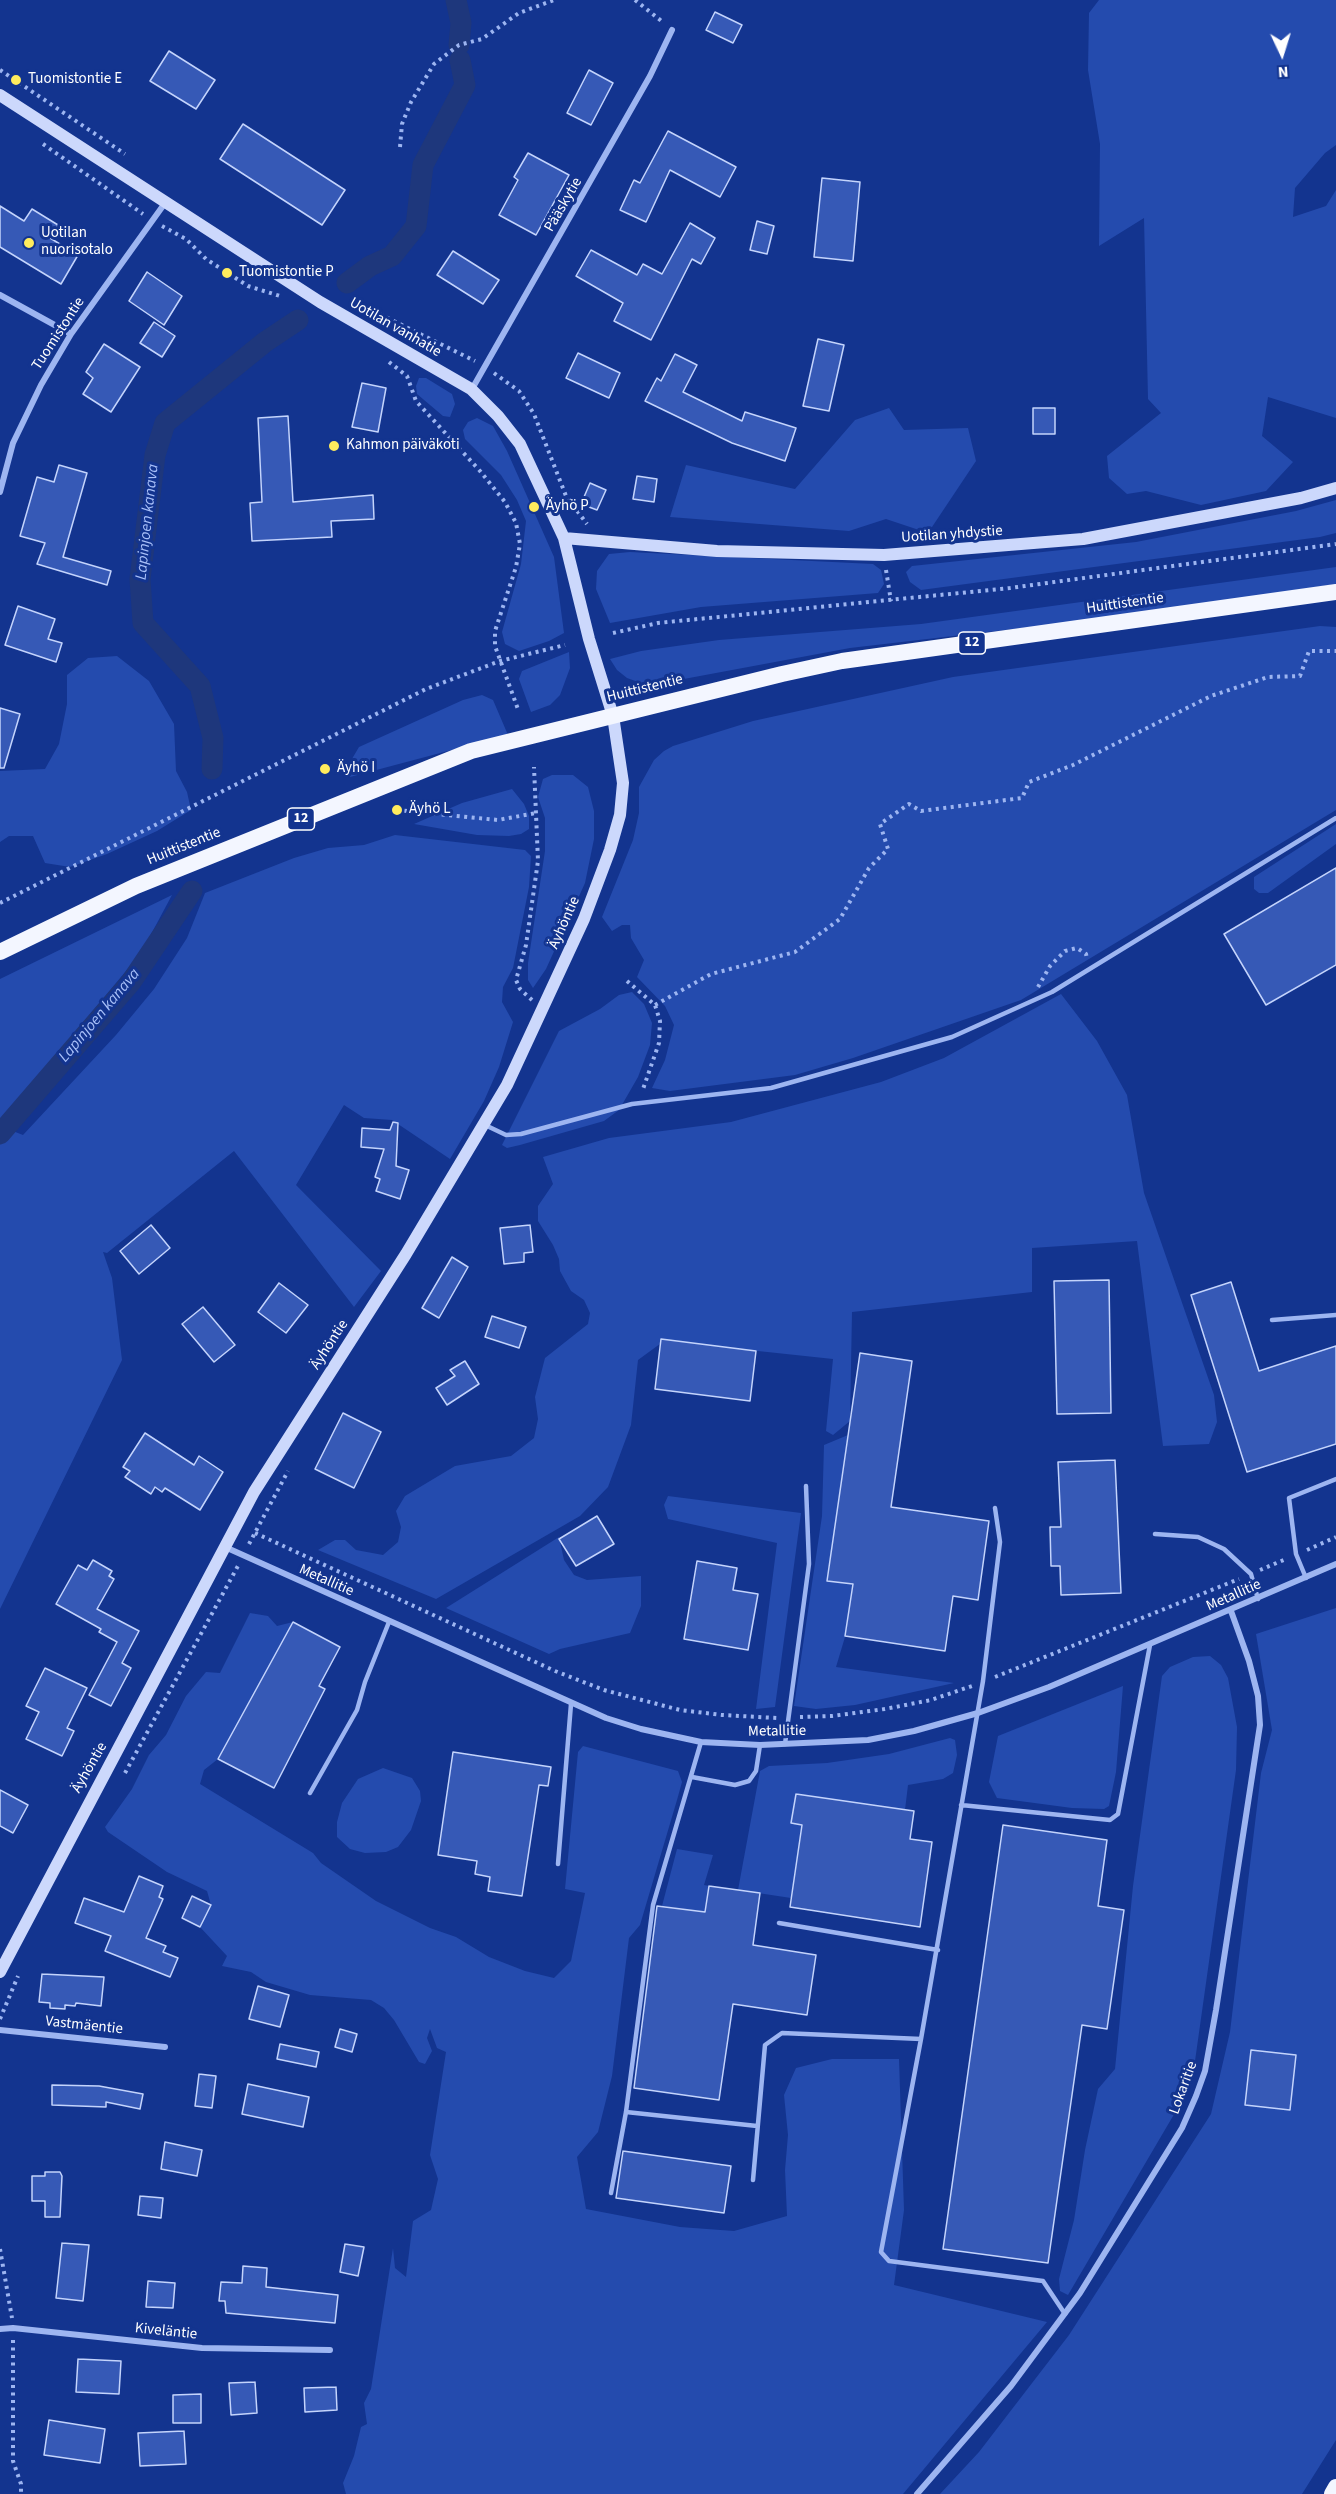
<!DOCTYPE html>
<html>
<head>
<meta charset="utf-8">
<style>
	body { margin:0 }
	#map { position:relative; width:1336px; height:2494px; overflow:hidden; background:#13348f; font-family:"Source Sans 3",sans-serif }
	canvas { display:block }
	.north { position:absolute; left:1252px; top:24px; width:60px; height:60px; -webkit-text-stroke:4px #13348f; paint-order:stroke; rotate:176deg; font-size:16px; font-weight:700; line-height:24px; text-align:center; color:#fff }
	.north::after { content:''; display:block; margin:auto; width:21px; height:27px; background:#fff; clip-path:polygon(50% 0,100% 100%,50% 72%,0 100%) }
</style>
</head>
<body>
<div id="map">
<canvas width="1336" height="2494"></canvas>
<div class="north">N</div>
</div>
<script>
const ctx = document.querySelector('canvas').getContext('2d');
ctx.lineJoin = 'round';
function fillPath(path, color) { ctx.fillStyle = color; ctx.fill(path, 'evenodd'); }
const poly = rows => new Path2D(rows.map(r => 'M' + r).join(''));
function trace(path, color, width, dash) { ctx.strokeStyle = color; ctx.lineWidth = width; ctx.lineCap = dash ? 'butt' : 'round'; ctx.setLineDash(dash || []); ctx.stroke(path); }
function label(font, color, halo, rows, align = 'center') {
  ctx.font = font + ' "Source Sans 3",sans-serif'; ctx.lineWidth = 6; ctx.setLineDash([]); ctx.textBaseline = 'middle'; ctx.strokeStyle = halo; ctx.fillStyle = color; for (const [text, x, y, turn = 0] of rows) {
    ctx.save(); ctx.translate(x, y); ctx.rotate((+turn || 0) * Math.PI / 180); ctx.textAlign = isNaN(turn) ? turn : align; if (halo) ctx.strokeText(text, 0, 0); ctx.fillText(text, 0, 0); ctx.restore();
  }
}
const green = poly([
	[1099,0,1336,0,1336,145,1325,153,1295,188,1293,217,1326,206,1336,190,1336,418,1268,397,1262,436,1293,462,1266,491,1201,505,1146,491,1127,494,1109,478,1107,456,1161,413,1148,399,1144,218,1099,246,1100,144,1088,70,1089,13],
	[419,378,426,378,452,394,455,404,450,417,443,416,417,394,416,386],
	[889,408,904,430,968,428,976,461,928,533,886,519,849,531,670,517,686,465,795,489,855,420],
	[477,418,493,426,507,451,554,557,564,633,549,641,519,651,505,644,502,632,521,564,526,521,517,500,501,475,465,439,463,430,468,422],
	[1336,500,1336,533,1320,537,921,590,910,582,906,572,912,566,1136,542,1296,511],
	[630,552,873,564,881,570,884,584,878,593,701,607,610,623,596,589,597,571,609,554],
	[1336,567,1336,584,1125,616,850,648,657,684,641,683,627,678,617,670,610,659,641,651,719,640,921,624],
	[1320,626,1336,627,1336,810,1021,1000,853,1058,795,1075,670,1091,652,1088,665,1060,674,1025,665,1006,637,977,644,960,631,938,630,925,622,925,612,931,602,917,633,840,639,813,639,787,654,760,664,751,673,746,753,721,953,677],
	[569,652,570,668,560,695,550,705,531,712,519,679,522,671],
	[117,656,149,681,174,724,176,771,187,792,191,810,157,831,107,854,70,867,45,863,33,836,9,836,0,842,0,771,45,769,59,744,67,704,67,675,88,658],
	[482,695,493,700,508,735,350,777,345,776,346,769,359,747,463,700],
	[552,775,573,775,588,787,594,811,594,839,585,883,546,969,533,988,528,980,528,963,545,851,545,818,538,797,543,779],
	[512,789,524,804,529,816,529,829,521,834,509,836,477,835,414,824,462,803],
	[1336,824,1336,844,1268,893,1259,893,1254,889,1254,877],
	[395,835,525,850,531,856,529,887,513,968,503,987,502,1002,513,1022,499,1067,484,1101,450,1159,392,1120,364,1118,344,1105,296,1185,381,1271,354,1307,234,1151,107,1253,103,1252,112,1278,122,1360,0,1609,0,1126,23,1135,116,1035,154,989,187,938,205,893,294,858,328,848,364,845],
	[172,895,141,953,0,1122,0,979],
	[632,992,644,1004,652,1023,650,1045,638,1077,619,1110,604,1121,520,1145,507,1148,502,1145,559,1031,600,1009,619,995],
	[1061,994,1097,1041,1127,1095,1144,1193,1214,1395,1217,1422,1209,1444,1163,1446,1137,1241,1032,1248,1032,1292,852,1312,850,1421,833,1435,826,1431,833,1359,664,1341,638,1360,631,1425,608,1487,580,1516,436,1599,318,1550,335,1540,345,1540,356,1550,383,1555,398,1542,401,1527,396,1511,405,1496,455,1466,511,1456,534,1438,538,1419,535,1397,545,1358,588,1324,590,1313,584,1300,571,1291,560,1271,559,1259,553,1245,538,1221,538,1206,553,1184,543,1157,609,1138,731,1122,881,1082,944,1058],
	[848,1435,827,1580,853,1584,845,1637,836,1667,954,1683,855,1705,816,1709,794,1706,822,1516,824,1445],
	[668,1496,801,1513,775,1707,756,1709,777,1543,668,1519,664,1505],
	[559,1537,564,1560,574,1575,587,1580,641,1576,641,1606,630,1633,560,1649,549,1654,446,1608],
	[1336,1608,1336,2440,1302,2494,940,2494,979,2452,1069,2335,1211,2114,1230,2032,1261,1773,1272,1730,1256,1634],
	[250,1613,268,1616,277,1626,293,1622,218,1759,204,1770,200,1784,313,1853,321,1863,376,1901,430,1928,456,1937,489,1957,525,1971,554,1978,571,1961,585,1893,565,1889,578,1752,583,1746,678,1771,682,1782,677,1800,640,1925,629,1938,612,2076,598,2132,577,2157,586,2209,680,2227,734,2231,787,2216,785,2170,788,2135,784,2095,796,2068,832,2059,899,2059,904,2210,894,2285,1047,2322,903,2494,346,2494,343,2483,354,2456,361,2427,367,2424,364,2403,371,2389,393,2248,395,2268,406,2277,413,2221,431,2210,438,2179,430,2155,446,2052,437,2048,430,2029,427,2038,432,2051,425,2064,419,2062,394,2020,384,2008,371,2000,310,1995,266,1982,251,1972,222,1966,227,1956,200,1927,211,1905,207,1891,167,1872,108,1832,105,1827,132,1789,149,1755,166,1735,186,1696,206,1672,220,1673],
	[1210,1656,1221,1665,1228,1678,1237,1727,1236,1770,1195,2061,1183,2099,1068,2295,1060,2291,1059,2279,1074,2220,1085,2150,1098,2089,1115,2069,1133,1886,1162,1676,1170,1667,1193,1657],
	[1123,1686,1116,1772,1109,1806,1104,1809,1072,1808,997,1798,989,1782,998,1736],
	[950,1738,955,1740,957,1755,953,1773,943,1779,908,1785,905,1810,796,1794,791,1823,802,1825,791,1898,738,1890,760,1771,769,1766,827,1763,889,1754],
	[383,1768,412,1778,420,1791,421,1801,411,1830,398,1847,386,1852,365,1853,350,1849,337,1837,337,1822,342,1803,358,1779],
	[677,1849,713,1855,704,1885,709,1886,705,1912,662,1906]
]);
const canal = poly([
	[456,0,461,23,459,45],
	[347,283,370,266,392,256,416,226,423,165,465,85,460,60],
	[212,769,213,738,200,686,143,623,140,579,155,455,165,423,265,342,298,320],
	[0,1134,131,982,192,891]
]);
const building = poly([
	[715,12,742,25,733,43,706,30,715,12],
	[169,51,215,80,196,109,150,81,169,51],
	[589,70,613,83,591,125,567,113,589,70],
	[243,124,345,190,322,225,220,159,243,124],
	[668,131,736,167,720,197,670,170,646,222,620,210,634,180,640,183,668,131],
	[528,153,569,175,536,235,499,215,518,180,514,177,528,153],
	[822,178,860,182,853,261,814,257,822,178],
	[0,206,24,221,32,209,58,225,50,238,78,255,61,284,0,247,0,206],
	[757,221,774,226,767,254,750,250,757,221],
	[690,223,715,238,701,264,692,259,651,340,614,321,623,303,576,276,591,250,637,275,643,264,662,274,690,223],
	[453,251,499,280,483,304,437,275,453,251],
	[147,272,182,296,164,325,129,301,147,272],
	[154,322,175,336,162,357,140,343,154,322],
	[818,339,844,345,829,411,803,406,818,339],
	[104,344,140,367,111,412,83,394,93,378,86,372,104,344],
	[578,353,620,373,609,398,566,378,578,353],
	[675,354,697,365,683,392,742,421,745,412,796,428,785,461,732,443,645,401,657,378,661,381,675,354],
	[362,383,386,388,378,432,352,427,362,383],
	[1033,408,1055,408,1055,434,1033,434,1033,408],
	[288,416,293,502,373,495,374,519,331,521,332,537,252,541,250,503,262,502,258,418,288,416],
	[59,465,87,473,63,557,111,571,107,585,37,564,45,543,20,536,37,477,54,482,59,465],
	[637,476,657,479,654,502,633,499,637,476],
	[590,483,606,490,597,510,581,504,590,483],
	[18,606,55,619,48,639,62,643,56,662,5,645,18,606],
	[0,708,20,714,4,768,0,768,0,708],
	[1336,868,1336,965,1266,1005,1224,934,1336,868],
	[393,1122,398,1123,396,1166,409,1170,400,1199,376,1191,380,1179,375,1177,384,1149,361,1147,362,1128,390,1130,393,1122],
	[151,1225,170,1248,139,1274,120,1251,151,1225],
	[530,1225,533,1252,524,1253,524,1262,504,1264,500,1228,530,1225],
	[452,1257,468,1267,439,1318,422,1308,452,1257],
	[1109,1280,1111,1413,1057,1414,1054,1281,1109,1280],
	[1231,1282,1259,1371,1336,1346,1336,1444,1247,1472,1191,1295,1231,1282],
	[279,1283,308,1305,286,1333,258,1312,279,1283],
	[203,1307,235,1345,214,1362,182,1324,203,1307],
	[492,1316,526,1327,519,1348,485,1337,492,1316],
	[661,1339,756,1351,750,1401,655,1389,661,1339],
	[860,1353,912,1361,891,1507,989,1521,978,1600,953,1596,945,1651,845,1636,853,1584,827,1581,860,1353],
	[465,1361,479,1384,447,1405,436,1388,455,1376,450,1370,465,1361],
	[343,1413,381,1432,354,1488,315,1469,343,1413],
	[145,1433,194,1465,199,1456,223,1472,200,1510,165,1488,162,1492,155,1487,151,1494,125,1477,130,1471,123,1467,145,1433],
	[1115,1460,1121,1593,1061,1595,1060,1566,1051,1566,1050,1527,1061,1527,1058,1462,1115,1460],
	[597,1516,614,1544,576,1566,559,1539,597,1516],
	[93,1560,112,1571,109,1576,114,1579,97,1609,139,1631,122,1663,131,1668,111,1706,89,1695,117,1642,99,1632,101,1629,56,1604,78,1565,87,1570,93,1560],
	[697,1561,737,1568,733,1590,758,1594,748,1650,684,1639,697,1561],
	[293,1622,340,1647,319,1686,325,1689,274,1788,218,1759,293,1622],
	[45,1668,87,1688,67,1728,74,1731,62,1756,26,1739,39,1712,26,1706,45,1668],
	[453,1752,551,1767,548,1786,539,1785,522,1896,488,1891,490,1877,475,1874,477,1861,438,1855,453,1752],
	[0,1790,28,1805,13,1833,0,1826,0,1790],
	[796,1794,914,1811,910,1839,932,1842,920,1927,790,1907,802,1825,791,1823,796,1794],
	[1003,1825,1107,1840,1098,1906,1124,1910,1107,2029,1082,2025,1048,2263,943,2249,1003,1825],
	[139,1876,163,1886,159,1897,163,1899,146,1938,166,1946,163,1952,178,1958,170,1977,105,1951,111,1936,75,1923,84,1898,124,1912,139,1876],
	[709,1886,760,1893,753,1945,816,1955,807,2015,733,2004,719,2100,634,2088,657,1906,705,1912,709,1886],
	[192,1896,211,1905,200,1927,182,1918,192,1896],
	[42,1974,104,1977,101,2006,76,2003,75,2006,65,2005,65,2009,50,2008,50,2003,39,2002,42,1974],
	[258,1986,289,1995,280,2027,249,2019,258,1986],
	[340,2029,357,2034,352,2052,335,2047,340,2029],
	[280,2044,319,2052,316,2067,277,2059,280,2044],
	[1251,2050,1296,2055,1290,2110,1245,2105,1251,2050],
	[199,2074,216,2076,212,2108,195,2106,199,2074],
	[248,2084,309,2097,303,2127,242,2114,248,2084],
	[52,2085,99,2086,143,2094,140,2109,106,2102,106,2107,52,2105,52,2085],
	[165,2142,202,2150,197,2176,161,2169,165,2142],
	[623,2151,731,2166,724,2213,616,2198,623,2151],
	[45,2172,60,2172,62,2176,60,2217,45,2217,45,2201,32,2201,32,2176,45,2176,45,2172],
	[140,2196,163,2198,161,2218,138,2215,140,2196],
	[62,2243,89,2245,83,2301,56,2298,62,2243],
	[345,2244,364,2247,358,2276,340,2272,345,2244],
	[243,2266,267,2268,266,2287,338,2295,335,2323,226,2313,225,2301,219,2301,221,2282,242,2283,243,2266],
	[148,2281,175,2283,173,2308,146,2307,148,2281],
	[78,2359,121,2361,119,2394,76,2392,78,2359],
	[255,2382,257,2413,231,2415,229,2383,255,2382],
	[336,2387,337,2410,305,2412,304,2388,336,2387],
	[201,2394,201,2423,173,2423,173,2395,201,2394],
	[49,2420,105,2429,100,2463,44,2455,49,2420],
	[184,2431,186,2464,140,2466,138,2433,184,2431]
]);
const path = poly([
	[635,0,664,23],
	[0,70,125,154],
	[43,144,143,214],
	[400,147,402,124,411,102,434,64,459,45,482,39,519,13,554,0],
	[162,226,186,239,206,259,248,286,280,296],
	[353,301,475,361],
	[389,362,407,376,416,401,480,471,505,502,516,523,520,544,516,567,495,631,495,646,519,712],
	[494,373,519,391,534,414,566,496,587,524],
	[886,570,891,601],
	[613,633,658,623,1010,588,1336,544],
	[397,810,498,820,536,813],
	[0,903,426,689,500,661,565,645],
	[627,981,655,1005,660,1021,659,1043,642,1092],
	[1038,987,1050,966,1065,951,1077,948,1086,954,1087,959],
	[532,1000,520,989,516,980,526,945,538,861,534,767],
	[655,1005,711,974,795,952,840,919,869,868,888,849,880,824,909,804,921,811,1022,798,1029,782,1073,765,1211,696,1268,677,1300,676,1309,651,1336,651],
	[255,1533,555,1671,604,1690,680,1710,722,1715,777,1718],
	[249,1544,288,1471],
	[1307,1550,1336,1537],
	[1260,1570,1286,1559],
	[995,1677,1239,1579],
	[800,1717,832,1716,885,1709,931,1700,972,1686],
	[125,1773,239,1564],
	[0,2019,18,1976],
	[0,2249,12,2318],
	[13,2340,13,2461,21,2484,21,2494]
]);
const service = poly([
	[485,1125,506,1135,521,1134,632,1104,771,1088,952,1037,1052,992,1336,818],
	[1272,1320,1336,1315],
	[1155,1534,1198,1537,1224,1549,1251,1574,1258,1599],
	[1306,1578,1296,1554,1289,1498,1336,1479],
	[785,1744,809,1564,806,1486],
	[692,1777,735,1785,749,1781,756,1771,760,1745],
	[310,1793,357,1710,365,1682,389,1622],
	[961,1805,1110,1820,1118,1814,1150,1645],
	[558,1864,571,1704],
	[779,1923,938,1950],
	[921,2039,881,2252,889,2261,1043,2281,1065,2314],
	[626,2112,757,2126],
	[753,2180,765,2045,782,2033,921,2039,983,1681,1000,1542,995,1508],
	[611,2193,626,2112,653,1905,701,1742]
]);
const minor = poly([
	[0,295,71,334],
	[472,389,650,76,672,30],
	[0,492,13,443,41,385,71,334,165,203],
	[225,1547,606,1718,641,1729,701,1742,760,1745,868,1740,914,1731,978,1713,1049,1687,1336,1564],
	[0,2030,165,2047],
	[0,2329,13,2328,202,2348,330,2350],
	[917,2494,1011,2386,1080,2293,1182,2128,1196,2096,1205,2071,1216,2010,1260,1725,1258,1696,1249,1661,1231,1611]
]);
const secondary = poly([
	[0,95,320,302,471,389,498,416,520,444,564,538,589,639,613,716,623,783,620,815,610,850,584,919,507,1085,406,1254,254,1492,0,1972],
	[564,538,717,551,884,555,1083,539,1301,498,1336,488]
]);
const trunk = poly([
	[0,952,136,886,471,751,782,674,842,661,1336,592],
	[1332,2494,1336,2487]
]);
const markers = [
	[16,80,6,"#ffec5d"],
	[29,243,6,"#ffec5d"],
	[227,273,6,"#ffec5d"],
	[334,446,6,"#ffec5d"],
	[534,507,6,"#ffec5d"],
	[325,769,6,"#ffec5d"],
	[397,810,6,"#ffec5d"]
];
const shields = [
	[972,643,27],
	[301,819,27]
];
const shieldNames = [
	["12",972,643],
	["12",301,819]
];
const poiNames = [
	["Tuomistontie E",28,80],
	["Uotilan",41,234],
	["nuorisotalo",41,251],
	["Tuomistontie P",239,273],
	["Kahmon päiväkoti",346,446],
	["Äyhö P",546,507],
	["Äyhö I",337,769],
	["Äyhö L",409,810]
];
const streetNames = [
	["Pääskytie",564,205,-60],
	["Uotilan vanhatie",395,328,30],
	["Tuomistontie",59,334,-57],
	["Uotilan yhdystie",952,535,-4],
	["Huittistentie",1125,604,-8],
	["Huittistentie",645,689,-14],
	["Huittistentie",184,847,-22],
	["Äyhöntie",565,923,-66],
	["Äyhöntie",330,1345,-57],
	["Metallitie",326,1581,24],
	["Metallitie",1234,1596,-24],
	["Metallitie",777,1732,-1],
	["Äyhöntie",90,1768,-60],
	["Vastmäentie",84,2026,6],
	["Lokaritie",1184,2088,-70],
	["Kiveläntie",166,2332,6]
];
const waterNames = [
	["Lapinjoen kanava",148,522,-84],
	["Lapinjoen kanava",100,1016,-50]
];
fillPath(green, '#244bae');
trace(canal, '#1e377c', 21);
fillPath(building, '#3659b6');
trace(building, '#c4d4fc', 1.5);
trace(path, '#9db5f1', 4, [3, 4.5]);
trace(service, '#9db5f1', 4.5);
trace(minor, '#9db5f1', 6);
trace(secondary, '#ccd8fc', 12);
trace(trunk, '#f3f6ff', 16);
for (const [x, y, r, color] of markers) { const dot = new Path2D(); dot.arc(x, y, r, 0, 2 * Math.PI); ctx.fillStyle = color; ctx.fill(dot); trace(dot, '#13348f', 2); }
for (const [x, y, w] of shields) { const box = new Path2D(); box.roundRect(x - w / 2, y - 11, w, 22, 4.5); ctx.fillStyle = '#13348f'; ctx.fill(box); trace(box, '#fff', 1.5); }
label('bold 14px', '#fff', null, shieldNames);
label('15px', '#fff', '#13348f', poiNames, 'left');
label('15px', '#fff', '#13348f', streetNames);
label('italic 16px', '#a9c0f9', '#13348f', waterNames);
</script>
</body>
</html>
